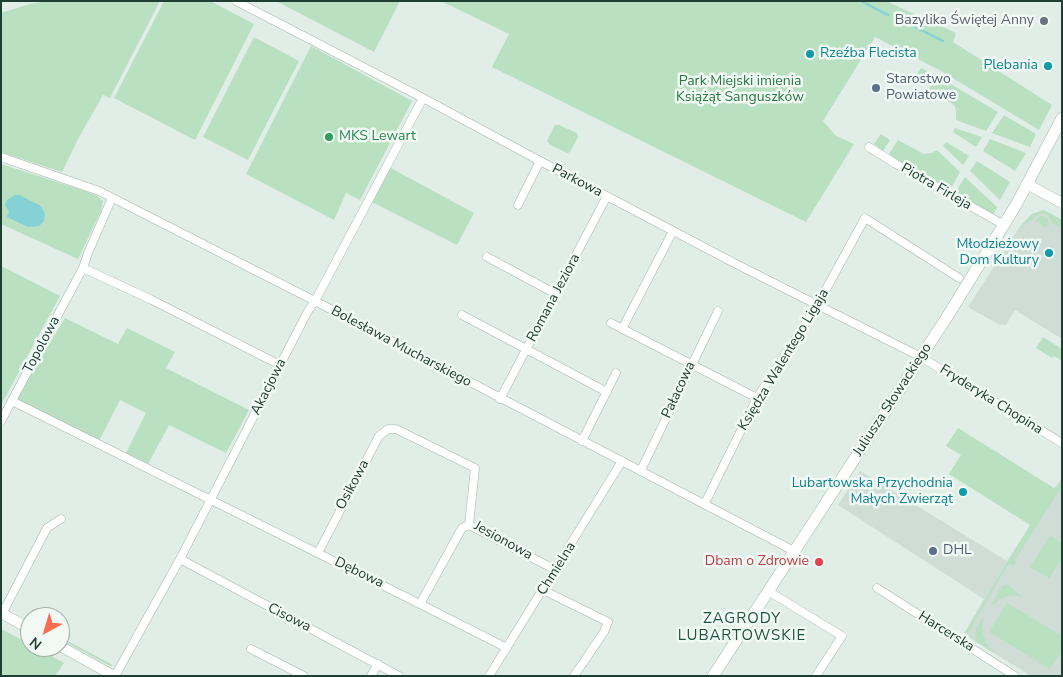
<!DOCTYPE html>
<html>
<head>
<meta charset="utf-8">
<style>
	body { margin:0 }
	#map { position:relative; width:1063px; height:677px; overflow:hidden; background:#e1ede7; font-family:"Nunito Sans",sans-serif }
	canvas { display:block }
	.frame { position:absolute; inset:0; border:2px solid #203f34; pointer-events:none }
	.north { position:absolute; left:20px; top:607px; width:50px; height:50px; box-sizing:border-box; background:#f2f9f5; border:1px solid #9eafa8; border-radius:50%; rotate:219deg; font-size:14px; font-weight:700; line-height:20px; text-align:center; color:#203f34 }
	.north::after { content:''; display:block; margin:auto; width:18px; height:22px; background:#fb6c51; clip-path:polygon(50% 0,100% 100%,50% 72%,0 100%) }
</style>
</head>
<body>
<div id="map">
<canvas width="1063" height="677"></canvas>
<div class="frame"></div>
<div class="north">N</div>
</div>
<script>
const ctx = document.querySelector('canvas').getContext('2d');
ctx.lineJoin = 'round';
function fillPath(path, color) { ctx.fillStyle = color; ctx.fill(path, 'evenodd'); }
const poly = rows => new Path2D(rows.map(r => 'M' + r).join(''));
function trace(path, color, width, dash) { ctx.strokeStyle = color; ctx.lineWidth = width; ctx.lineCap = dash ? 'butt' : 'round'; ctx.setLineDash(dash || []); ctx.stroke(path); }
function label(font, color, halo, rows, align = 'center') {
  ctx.font = font + ' "Nunito Sans",sans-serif'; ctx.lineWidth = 5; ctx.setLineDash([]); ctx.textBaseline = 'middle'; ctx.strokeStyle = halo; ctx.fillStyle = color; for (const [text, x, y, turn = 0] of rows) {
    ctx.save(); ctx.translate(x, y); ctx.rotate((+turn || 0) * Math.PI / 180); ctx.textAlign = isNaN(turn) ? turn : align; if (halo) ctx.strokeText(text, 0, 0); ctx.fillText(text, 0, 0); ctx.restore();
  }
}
const built = poly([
	[1044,210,1062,220,1062,339,1015,310,1006,325,998,324,968,307,1020,226,1032,214],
	[860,471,1007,561,1062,477,1062,676,1031,676,964,634,984,599,838,505]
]);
const green = poly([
	[48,1,160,1,110,98,103,95,78,139,62,172,1,152,1,13,30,4],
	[164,1,210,1,254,24,195,140,114,98],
	[276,1,400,1,374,52],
	[441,1,886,1,956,33,953,42,1052,105,1039,130,941,71,875,37,823,121,836,136,854,144,806,222,492,67,509,34],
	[254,37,299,61,248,160,203,137],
	[311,46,412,101,360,200,346,193,334,220,246,174],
	[921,68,931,73,924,85,914,78],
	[937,76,998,112,986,131,956,120,956,110,954,105,929,89],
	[1004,115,1036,134,1030,147,992,133],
	[555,125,559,125,577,133,578,137,570,152,567,153,550,145,547,141],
	[955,128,982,137,976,147,953,132],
	[881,134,890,140,883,151,874,144],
	[990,139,1026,153,1015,171,983,151],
	[898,140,924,154,932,153,937,150,960,172,950,190,891,156,889,154],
	[946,142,969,156,963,165,943,146],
	[977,161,1010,182,1000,200,970,171],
	[1,164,85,191,97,196,103,201,101,211,78,259,1,224],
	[387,166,474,213,457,245,370,201],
	[965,177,997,207,993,215,955,193],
	[1044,210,1062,220,1062,229,1052,223,1048,215,1043,213,1037,215,1033,220,1027,222,1019,228,1032,214],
	[1040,216,1044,216,1048,218,1049,224,1046,228,1036,221],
	[1,266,60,296,1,405],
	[65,318,118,344,127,328,175,352,166,368,249,410,226,453,169,425,147,466,125,455,146,413,120,400,99,441,19,401,17,397],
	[1043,337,1062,349,1062,361,1054,356,1052,358,1036,348],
	[958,428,1054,488,1059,484,1062,480,1062,486,1015,560,1016,562,1014,566,1009,563,972,626,970,631,964,634,1030,525,949,474,961,455,946,446],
	[1050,536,1062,543,1062,558,1049,578,1030,567],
	[1007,584,1022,597,1014,595,1003,597,990,607,1002,586],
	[1007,603,1062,636,1062,651,1050,669,989,632],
	[984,616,982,627,983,633,985,642,994,653,975,641,976,629],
	[1,629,30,644,30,647,35,647,64,663,55,676,1,676],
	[62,638,113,665,110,666,62,640]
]);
const water = poly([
	[15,195,19,195,41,206,45,214,44,221,39,226,28,227,7,217,9,211,5,205,7,200]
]);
const stream = poly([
	[861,1,888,15],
	[913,26,943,41]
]);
const minor = poly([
	[236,1,423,98,540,161,738,265,921,357,1062,443],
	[869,147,896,164,1004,225],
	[1,157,99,191,315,301,794,551],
	[518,205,540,161],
	[487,257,556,294],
	[83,268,152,300,280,365],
	[462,315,607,392],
	[611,323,757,398],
	[622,329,673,231],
	[500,399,607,196],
	[12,401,420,604,507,648],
	[1,421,83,268,88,253,112,198],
	[582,441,616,373],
	[641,470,718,311],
	[705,503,757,398,818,304,865,218,959,278],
	[469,525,556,570],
	[318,553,379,436,388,429,396,429,475,468,469,525],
	[180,559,399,676],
	[877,588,1015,676],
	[543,590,608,622,604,632,574,676],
	[768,591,842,636,816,676],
	[420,604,462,528,469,525],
	[2,614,47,528,61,519],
	[251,649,304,676],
	[115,676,180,559,308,311,315,301,423,98],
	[371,676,378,664],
	[489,676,622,461]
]);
const tertiary = poly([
	[1027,184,1062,203],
	[1,613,30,629],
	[60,646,114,676]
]);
const secondary = poly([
	[713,676,947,317,1016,205,1062,118]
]);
const markers = [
	[1044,21,5,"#6b7280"],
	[810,54,5,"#0f9aa8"],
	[1048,66,5,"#0f9aa8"],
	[876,88,5,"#5c6f8a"],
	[329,137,5,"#2e9e5b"],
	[1049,253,5,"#0f9aa8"],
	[963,492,5,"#0f9aa8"],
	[933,551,5,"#5c6f8a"],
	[819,562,5,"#e0444e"]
];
const worshipNames = [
	["Bazylika Świętej Anny",1034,21]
];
const cultureNames = [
	["Rzeźba Flecista",820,54,"left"],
	["Plebania",1038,66],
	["Młodzieżowy",1039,245],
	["Dom Kultury",1039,261],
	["Lubartowska Przychodnia",953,484],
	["Małych Zwierząt",953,500]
];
const serviceNames = [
	["Starostwo",886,80],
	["Powiatowe",886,96],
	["DHL",943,551]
];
const parkNames = [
	["Park Miejski imienia",740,82],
	["Książąt Sanguszków",740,98]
];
const leisureNames = [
	["MKS Lewart",339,137]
];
const streetNames = [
	["Parkowa",577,181,28],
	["Piotra Firleja",936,187,30],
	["Romana Jeziora",554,298,-62],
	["Topolowa",42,345,-62],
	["Bolesława Mucharskiego",401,347,28],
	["Księdza Walentego Ligaja",784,360,-59],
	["Akacjowa",269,387,-63],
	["Pałacowa",679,390,-65],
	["Juliusza Słowackiego",893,400,-57],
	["Fryderyka Chopina",991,400,32],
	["Osikowa",353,485,-62],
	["Jesionowa",503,541,29],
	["Chmielna",557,569,-58],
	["Dębowa",359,573,26],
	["Cisowa",289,618,27],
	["Harcerska",946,632,32]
];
const healthNames = [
	["Dbam o Zdrowie",809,562]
];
const neighbourhoodNames = [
	["ZAGRODY",742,619],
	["LUBARTOWSKIE",742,636]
];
fillPath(built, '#cfddd6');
fillPath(green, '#b9e0c0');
fillPath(water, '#85d1d6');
trace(stream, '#85d1d6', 2.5);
trace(minor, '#a3b5ae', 9);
trace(tertiary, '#a3b5ae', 11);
trace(secondary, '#9fb9ae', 12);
trace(minor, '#fff', 8);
trace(tertiary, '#fff', 10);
trace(secondary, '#fff', 11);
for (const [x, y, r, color] of markers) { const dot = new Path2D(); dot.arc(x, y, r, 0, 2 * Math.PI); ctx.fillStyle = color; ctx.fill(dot); trace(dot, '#f2f9f5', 2); }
label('14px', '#5b616d', '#f2f9f5', worshipNames, 'right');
label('14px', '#0d838f', '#f2f9f5', cultureNames, 'right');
label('14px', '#4e5e75', '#f2f9f5', serviceNames, 'left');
label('14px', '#277940', '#f2f9f5', parkNames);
label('14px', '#27864d', '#f2f9f5', leisureNames, 'left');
label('14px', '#203f34', '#f2f9f5', streetNames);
label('14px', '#be3a42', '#f2f9f5', healthNames, 'right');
ctx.letterSpacing = '1px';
label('15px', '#1b5340', '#f2f9f5', neighbourhoodNames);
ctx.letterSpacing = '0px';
</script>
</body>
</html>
